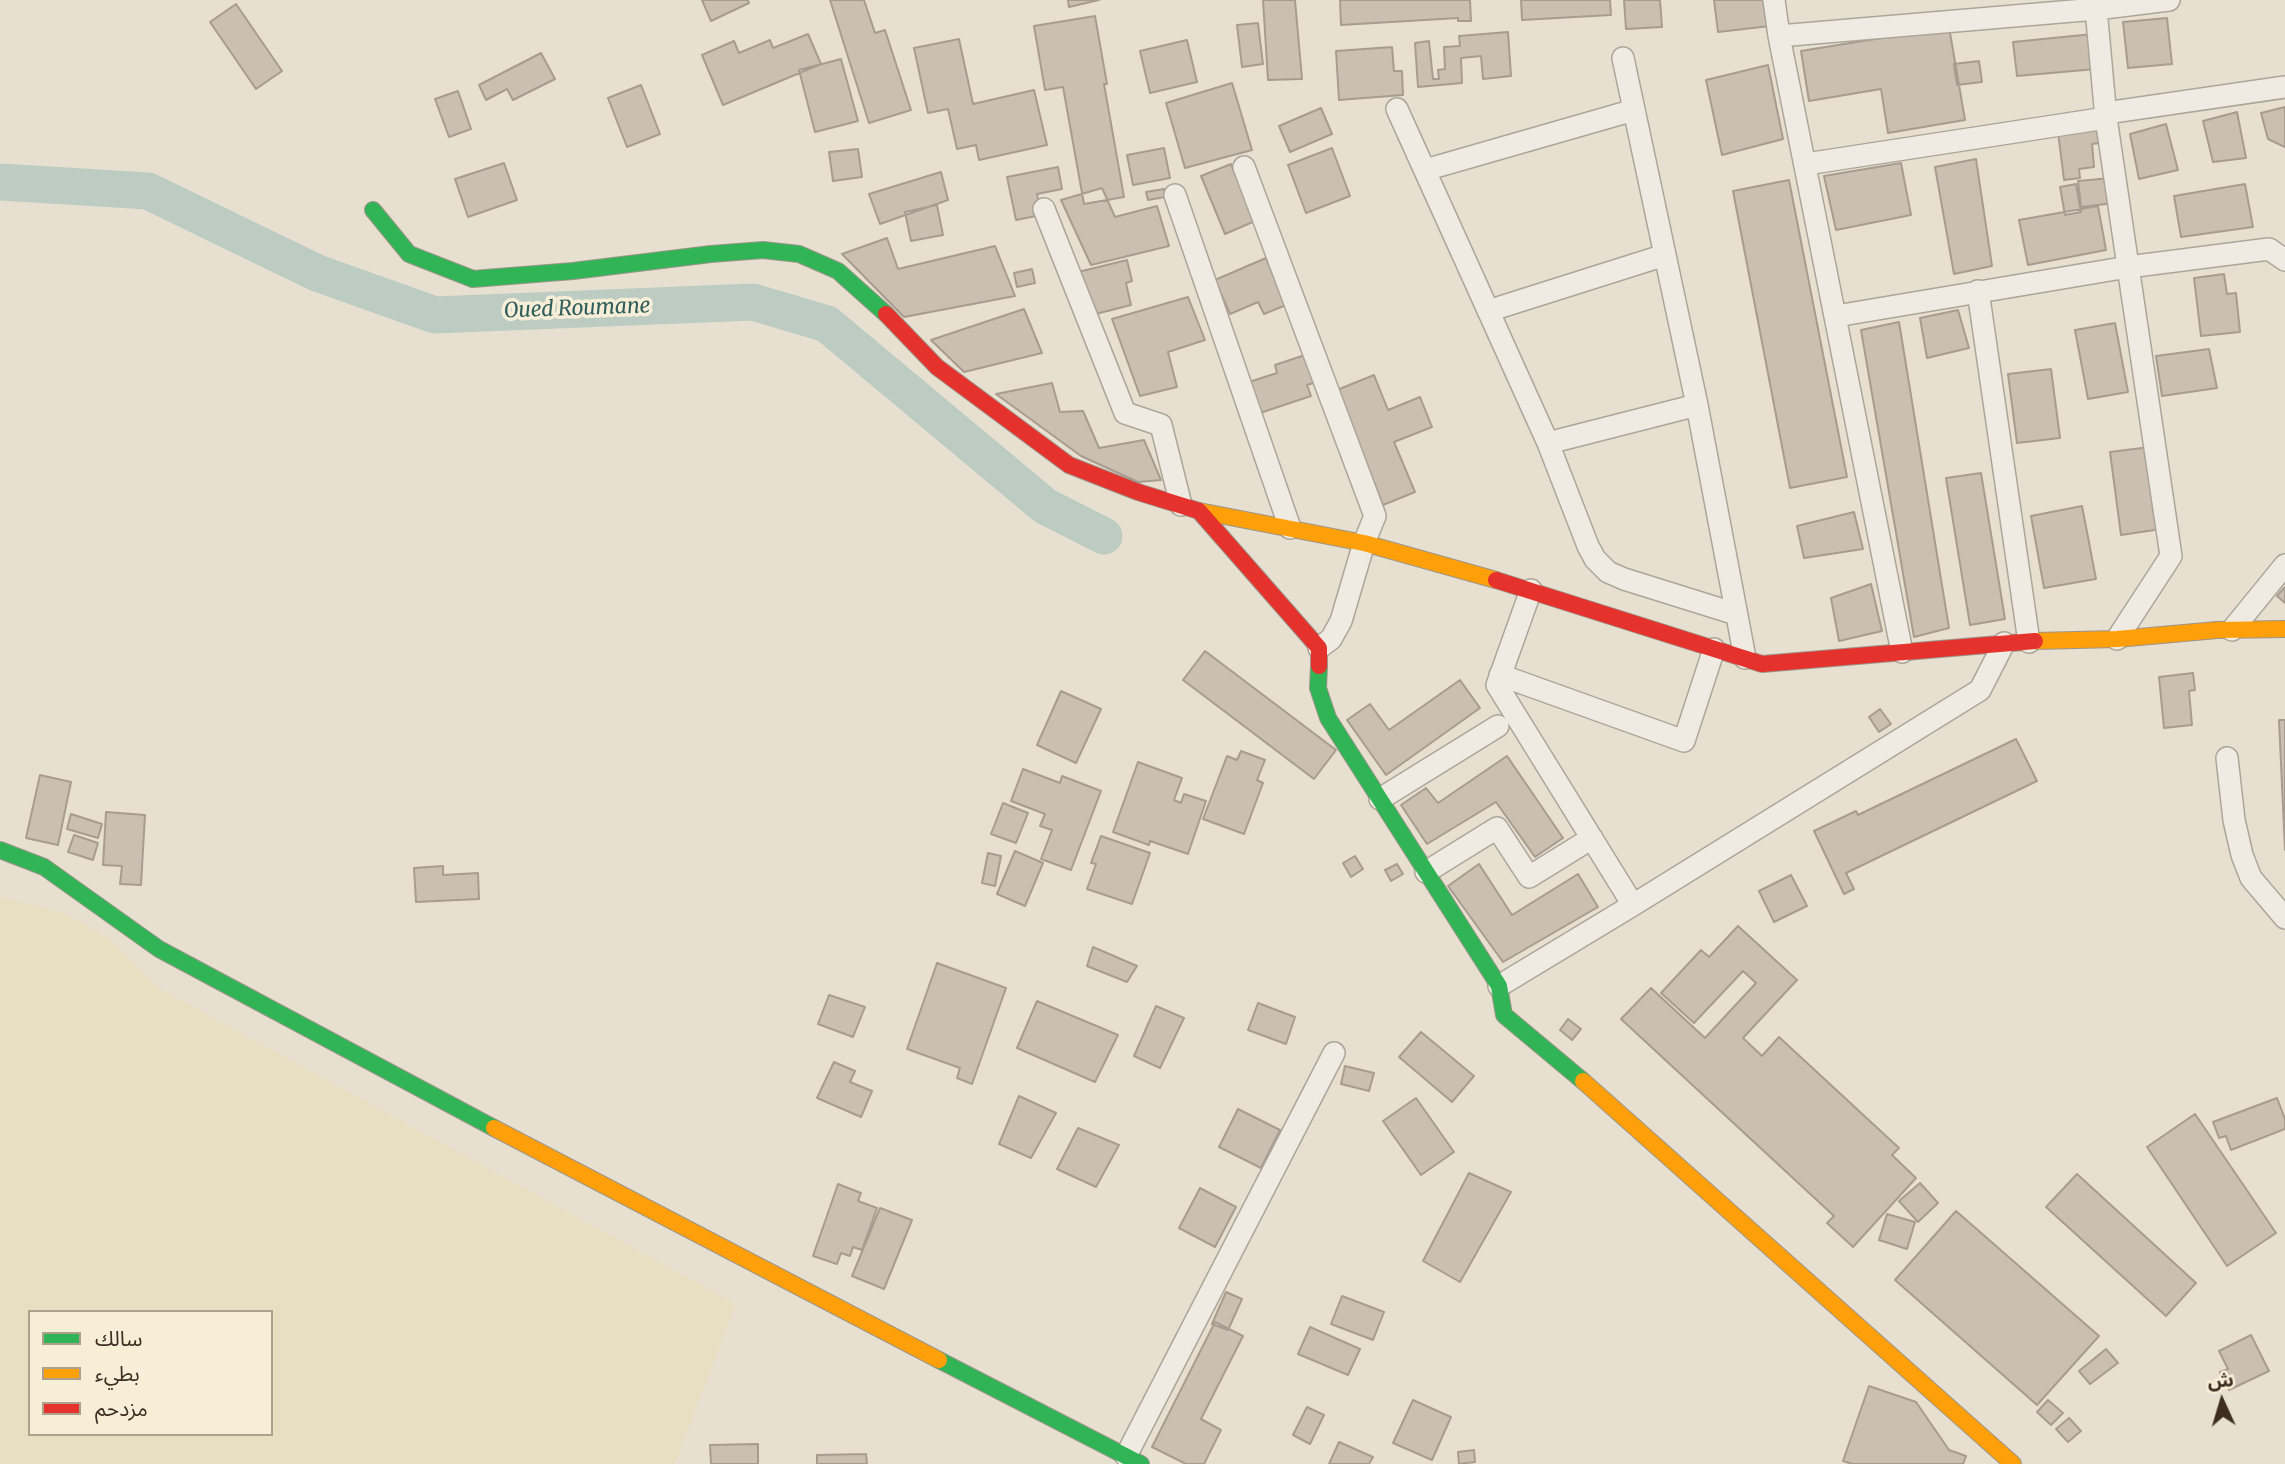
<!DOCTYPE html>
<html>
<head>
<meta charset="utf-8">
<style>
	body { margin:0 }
	#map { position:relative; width:2285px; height:1464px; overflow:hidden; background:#e7e0d1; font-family:Merriweather,"Noto Sans Arabic",serif }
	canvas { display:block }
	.legend { position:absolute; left:28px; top:1310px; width:245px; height:126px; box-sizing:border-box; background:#f7eed8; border:2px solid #ada18e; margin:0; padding:9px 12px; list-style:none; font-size:21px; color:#3d2e20 }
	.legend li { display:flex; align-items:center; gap:14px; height:35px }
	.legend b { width:35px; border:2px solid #ada18e }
	.north { position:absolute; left:2187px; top:1366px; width:70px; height:70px; -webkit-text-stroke:5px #f7eed8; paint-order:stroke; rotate:356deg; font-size:19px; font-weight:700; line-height:28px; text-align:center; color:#3d2e20 }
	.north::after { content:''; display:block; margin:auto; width:24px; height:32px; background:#3d2e20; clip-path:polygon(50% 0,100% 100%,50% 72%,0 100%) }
</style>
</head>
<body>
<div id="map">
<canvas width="2285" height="1464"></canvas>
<ul class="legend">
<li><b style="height:9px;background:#30b455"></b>سالك</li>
<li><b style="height:9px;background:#ff9f0a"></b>بطيء</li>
<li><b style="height:9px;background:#e5322d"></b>مزدحم</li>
</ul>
<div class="north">ش</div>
</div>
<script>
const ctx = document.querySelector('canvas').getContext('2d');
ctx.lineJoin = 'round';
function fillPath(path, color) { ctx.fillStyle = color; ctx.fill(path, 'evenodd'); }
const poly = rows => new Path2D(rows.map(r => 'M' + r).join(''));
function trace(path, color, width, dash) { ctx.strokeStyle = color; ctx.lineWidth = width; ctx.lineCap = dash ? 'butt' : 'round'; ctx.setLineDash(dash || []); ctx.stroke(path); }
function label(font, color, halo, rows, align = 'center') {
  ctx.font = font + ' Merriweather,serif'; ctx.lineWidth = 7; ctx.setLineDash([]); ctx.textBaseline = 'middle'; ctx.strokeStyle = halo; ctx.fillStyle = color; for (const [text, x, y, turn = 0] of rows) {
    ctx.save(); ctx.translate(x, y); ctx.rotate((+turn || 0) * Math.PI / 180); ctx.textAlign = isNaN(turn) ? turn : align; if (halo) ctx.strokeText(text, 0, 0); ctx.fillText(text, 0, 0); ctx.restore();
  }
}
const farmland = poly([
	[0,896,64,913,110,939,159,988,736,1304,675,1464,0,1464],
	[30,1312,271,1312,271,1434,30,1434]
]);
const river = poly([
	[0,182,148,191,317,273,435,315,753,302,827,324,1045,506,1104,536]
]);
const building = poly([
	[702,0,748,0,749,3,711,21,702,0],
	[830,0,864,0,875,33,885,30,911,110,869,123,830,0],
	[1068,0,1099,0,1069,7,1068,0],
	[1263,0,1295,0,1302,79,1268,80,1263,0],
	[1340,0,1470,0,1471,21,1458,21,1458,18,1341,25,1340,0],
	[1521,0,1610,0,1611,15,1522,20,1521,0],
	[1624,0,1660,0,1662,27,1626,29,1624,0],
	[1714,0,1767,0,1770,26,1718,32,1714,0],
	[236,4,282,71,256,89,210,22,236,4],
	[1095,16,1107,84,1104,84,1124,197,1084,204,1063,87,1045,90,1034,26,1095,16],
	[2167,18,2172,64,2128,68,2123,22,2167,18],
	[1258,23,1263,64,1242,67,1237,25,1258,23],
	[1949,27,1965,120,1888,133,1881,89,1809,101,1801,51,1949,27],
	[1508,32,1511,76,1483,79,1481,56,1461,58,1462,83,1418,87,1415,43,1429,41,1433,79,1439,79,1438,70,1445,69,1444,47,1460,46,1459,36,1508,32],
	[808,34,821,64,723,105,702,55,734,41,739,53,770,40,773,48,808,34],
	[2093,34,2096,69,2017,76,2013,42,2093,34],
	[959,39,973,104,1034,90,1047,145,979,160,976,145,957,149,948,109,928,113,914,48,959,39],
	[1187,40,1197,82,1150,93,1140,51,1187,40],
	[1392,47,1394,71,1402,71,1403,95,1339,100,1336,51,1392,47],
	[541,53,555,79,513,100,507,89,486,100,479,85,541,53],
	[841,59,858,121,815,132,799,70,841,59],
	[1979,61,1982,82,1957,85,1954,64,1979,61],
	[1768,65,1783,139,1722,155,1706,80,1768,65],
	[1232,83,1252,150,1185,168,1166,103,1232,83],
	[641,85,660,134,627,147,608,98,641,85],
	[458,91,471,129,449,137,435,99,458,91],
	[2285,107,2285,147,2268,139,2261,113,2285,107],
	[1321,108,1332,134,1290,152,1279,126,1321,108],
	[2237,112,2246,158,2213,162,2203,121,2237,112],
	[2166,124,2178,170,2139,179,2130,134,2166,124],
	[2099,128,2100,143,2092,144,2094,167,2079,169,2080,178,2064,180,2058,132,2099,128],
	[1164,148,1170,178,1133,185,1127,155,1164,148],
	[1332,148,1350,196,1306,213,1288,165,1332,148],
	[858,149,862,177,833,181,829,152,858,149],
	[1976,159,1992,266,1954,274,1935,167,1976,159],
	[504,163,517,200,468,217,455,179,504,163],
	[1901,163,1911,215,1836,230,1824,176,1901,163],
	[1231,164,1255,221,1225,234,1201,176,1231,164],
	[1058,167,1062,189,1037,194,1041,215,1016,220,1007,177,1058,167],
	[941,172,948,200,880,224,869,194,941,172],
	[2111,178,2114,203,2081,207,2078,181,2111,178],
	[1789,180,1847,477,1790,488,1733,191,1789,180],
	[2076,184,2081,212,2065,215,2060,187,2076,184],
	[2245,184,2253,227,2181,237,2174,196,2245,184],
	[1102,188,1115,217,1157,206,1169,246,1091,265,1061,200,1102,188],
	[1164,189,1165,197,1148,200,1146,192,1164,189],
	[937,205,943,235,911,241,905,212,937,205],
	[2098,206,2106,250,2028,265,2019,220,2098,206],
	[887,238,898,269,995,246,1015,296,904,317,842,254,887,238],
	[1266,258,1286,305,1264,314,1258,302,1230,314,1215,280,1266,258],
	[1127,260,1132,281,1126,283,1131,305,1088,316,1078,272,1127,260],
	[1032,269,1035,283,1017,287,1014,273,1032,269],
	[2224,274,2227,294,2236,293,2240,332,2201,336,2194,278,2224,274],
	[1188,297,1205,340,1168,352,1177,387,1140,396,1112,319,1188,297],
	[1024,309,1042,353,964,372,931,340,1024,309],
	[1958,310,1969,348,1927,358,1920,318,1958,310],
	[1899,322,1949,628,1914,637,1861,330,1899,322],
	[2115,323,2128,392,2088,399,2075,330,2115,323],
	[2209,349,2217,388,2162,396,2156,356,2209,349],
	[1308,354,1317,382,1307,385,1311,396,1254,415,1243,384,1277,373,1275,365,1308,354],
	[2051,369,2060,438,2017,443,2008,374,2051,369],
	[1374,375,1388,410,1420,397,1432,427,1394,442,1415,492,1383,505,1337,390,1374,375],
	[1052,383,1060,412,1083,411,1099,448,1144,440,1161,480,1138,482,1081,456,996,394,1052,383],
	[2150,447,2161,529,2121,535,2110,452,2150,447],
	[1981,473,2005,619,1970,625,1946,478,1981,473],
	[2082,506,2096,579,2044,588,2031,516,2082,506],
	[1854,512,1863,549,1804,558,1797,526,1854,512],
	[1871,584,1882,631,1839,641,1831,598,1871,584],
	[2285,587,2285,603,2277,596,2285,587],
	[1205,651,1336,750,1314,779,1183,680,1205,651],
	[2193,673,2195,690,2189,691,2192,725,2164,728,2159,677,2193,673],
	[1460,680,1480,708,1386,775,1347,720,1370,704,1389,730,1460,680],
	[1061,691,1101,709,1076,763,1037,745,1061,691],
	[1880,709,1891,724,1879,732,1869,717,1880,709],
	[2279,720,2285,720,2285,850,2279,720],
	[2016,739,2037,781,1846,873,1854,889,1844,894,1814,831,1856,811,1858,815,2016,739],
	[1241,751,1265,760,1257,780,1263,783,1244,834,1203,819,1227,756,1237,760,1241,751],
	[1507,756,1563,838,1535,857,1496,802,1427,844,1401,805,1426,788,1438,803,1507,756],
	[1138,762,1182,778,1174,800,1181,803,1184,794,1206,801,1188,854,1150,841,1149,845,1113,832,1138,762],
	[1023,769,1060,783,1062,776,1101,791,1071,870,1041,859,1052,830,1040,826,1045,814,1011,801,1023,769],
	[40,775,71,782,58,845,26,838,40,775],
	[1003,803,1028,813,1016,843,991,834,1003,803],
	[106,812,145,815,141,885,120,884,122,866,103,865,106,812],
	[71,814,102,824,98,838,67,829,71,814],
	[74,835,98,843,93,860,68,852,74,835],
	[1101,836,1150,853,1132,904,1087,889,1096,864,1091,863,1101,836],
	[1015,851,1043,863,1025,906,997,894,1015,851],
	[988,853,1001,856,995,886,982,883,988,853],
	[1355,856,1363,869,1351,877,1343,863,1355,856],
	[1397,864,1403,874,1391,881,1385,870,1397,864],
	[1479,864,1512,915,1578,874,1598,907,1503,962,1448,886,1479,864],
	[443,866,443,875,478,873,479,899,416,902,414,868,443,866],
	[1791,875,1807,906,1774,922,1759,891,1791,875],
	[1738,926,1797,980,1743,1038,1762,1056,1779,1037,1899,1148,1892,1155,1916,1178,1853,1247,1827,1223,1834,1216,1621,1019,1651,988,1705,1038,1756,983,1743,971,1694,1023,1661,993,1701,950,1709,957,1738,926],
	[1093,947,1137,966,1127,982,1087,966,1093,947],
	[937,963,1006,988,972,1084,957,1078,960,1068,907,1049,937,963],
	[829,995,865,1007,853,1037,818,1024,829,995],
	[1037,1001,1118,1035,1095,1082,1017,1048,1037,1001],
	[1258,1003,1295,1017,1286,1044,1248,1030,1258,1003],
	[1156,1006,1184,1018,1160,1068,1134,1056,1156,1006],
	[1568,1019,1581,1029,1572,1040,1560,1030,1568,1019],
	[1421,1032,1474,1076,1452,1102,1399,1057,1421,1032],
	[834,1062,855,1071,850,1082,872,1091,861,1117,817,1098,834,1062],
	[1345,1066,1374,1073,1369,1091,1341,1084,1345,1066],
	[1019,1096,1056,1113,1031,1158,999,1144,1019,1096],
	[1416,1098,1454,1152,1421,1175,1383,1121,1416,1098],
	[2277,1098,2285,1119,2285,1129,2231,1150,2226,1136,2219,1138,2213,1122,2277,1098],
	[1238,1109,1280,1130,1261,1168,1219,1147,1238,1109],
	[2195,1114,2276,1233,2227,1266,2147,1147,2195,1114],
	[1078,1128,1119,1145,1096,1187,1057,1169,1078,1128],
	[1469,1173,1511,1192,1460,1282,1423,1261,1469,1173],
	[2077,1174,2196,1283,2166,1316,2046,1207,2077,1174],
	[1920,1183,1938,1203,1918,1222,1899,1201,1920,1183],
	[838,1184,861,1193,858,1201,877,1208,862,1250,853,1247,850,1256,841,1253,837,1264,813,1256,838,1184],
	[1200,1188,1236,1207,1215,1247,1179,1228,1200,1188],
	[880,1208,912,1220,884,1289,852,1276,880,1208],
	[1956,1211,2099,1336,2037,1405,1895,1280,1956,1211],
	[1887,1214,1915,1222,1907,1249,1879,1240,1887,1214],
	[1226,1292,1242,1299,1228,1330,1212,1324,1226,1292],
	[1342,1296,1384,1312,1373,1340,1331,1324,1342,1296],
	[1215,1322,1243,1336,1201,1419,1221,1430,1204,1464,1186,1464,1152,1447,1215,1322],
	[1310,1327,1360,1349,1348,1375,1298,1354,1310,1327],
	[2251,1335,2269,1371,2229,1390,2220,1372,2228,1369,2219,1351,2251,1335],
	[2106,1349,2118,1363,2090,1384,2079,1371,2106,1349],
	[1869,1386,1916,1402,1949,1450,1966,1456,1963,1464,1852,1464,1843,1461,1869,1386],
	[1413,1400,1451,1417,1432,1460,1393,1443,1413,1400],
	[2048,1400,2063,1413,2051,1425,2037,1412,2048,1400],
	[1307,1407,1324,1415,1310,1444,1293,1435,1307,1407],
	[2069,1418,2081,1431,2068,1442,2056,1429,2069,1418],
	[1339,1442,1373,1457,1369,1464,1329,1464,1339,1442],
	[758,1444,758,1464,711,1464,710,1445,758,1444],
	[1474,1450,1475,1462,1459,1464,1458,1452,1474,1450],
	[866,1454,867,1464,817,1464,817,1455,866,1454]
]);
const street = poly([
	[1774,0,1779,36,1902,652],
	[2096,9,2106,118,2171,556,2117,639],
	[1779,36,2096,9,2169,0],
	[1623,58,1697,405,1745,658],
	[1397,109,1548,443,1588,546,1595,559,1608,572,1624,579,1736,614],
	[2106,113,2285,87],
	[1806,164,2106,118],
	[1244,167,1375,516,1364,543,1341,621,1331,639,1319,648],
	[1425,170,1634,110],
	[1175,195,1290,528],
	[1044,209,1125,413,1161,425,1181,505],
	[1978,291,2029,642],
	[1488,311,1665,255],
	[1836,316,2128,267,2269,249,2285,260],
	[1548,443,1697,405],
	[1531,590,1497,685,1633,905],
	[2232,630,2285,565],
	[1500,675,1684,741,1714,649],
	[2227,758,2234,820,2242,855,2251,878,2285,918],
	[1380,799,1498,726],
	[1426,872,1497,828,1529,877,1592,838],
	[1499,986,1633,905,1980,690,2004,643],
	[1126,1456,1334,1053]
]);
const fast = poly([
	[373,210,409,254,473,279,573,271,711,254,763,250,799,254,838,271,886,314],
	[1319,666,1318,688,1328,718,1499,986,1504,1015,1583,1081],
	[0,850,44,867,159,949,494,1128],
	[939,1360,1141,1464]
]);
const slow = poly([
	[1199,511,1364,543,1496,580],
	[2035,641,2117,639,2217,630,2285,629],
	[1583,1081,2013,1464],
	[494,1128,939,1360]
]);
const jam = poly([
	[886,314,937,367,1069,465,1138,492,1199,511,1319,648,1319,666],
	[1496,580,1762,664,2035,641]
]);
const waterNames = [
	["Oued Roumane",577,309,-2]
];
fillPath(farmland, '#e6dfc2');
trace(river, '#bcccc2', 37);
fillPath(building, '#cbbfb2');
trace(building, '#a89c90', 2);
trace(street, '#ada599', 24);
trace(fast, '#9c958a', 18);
trace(slow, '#9c958a', 18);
trace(jam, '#9c958a', 18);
trace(street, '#efebe3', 21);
trace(fast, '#30b455', 16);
trace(slow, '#ff9f0a', 16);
trace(jam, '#e5322d', 16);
label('italic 21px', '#2f5d5a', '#f7eed8', waterNames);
</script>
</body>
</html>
